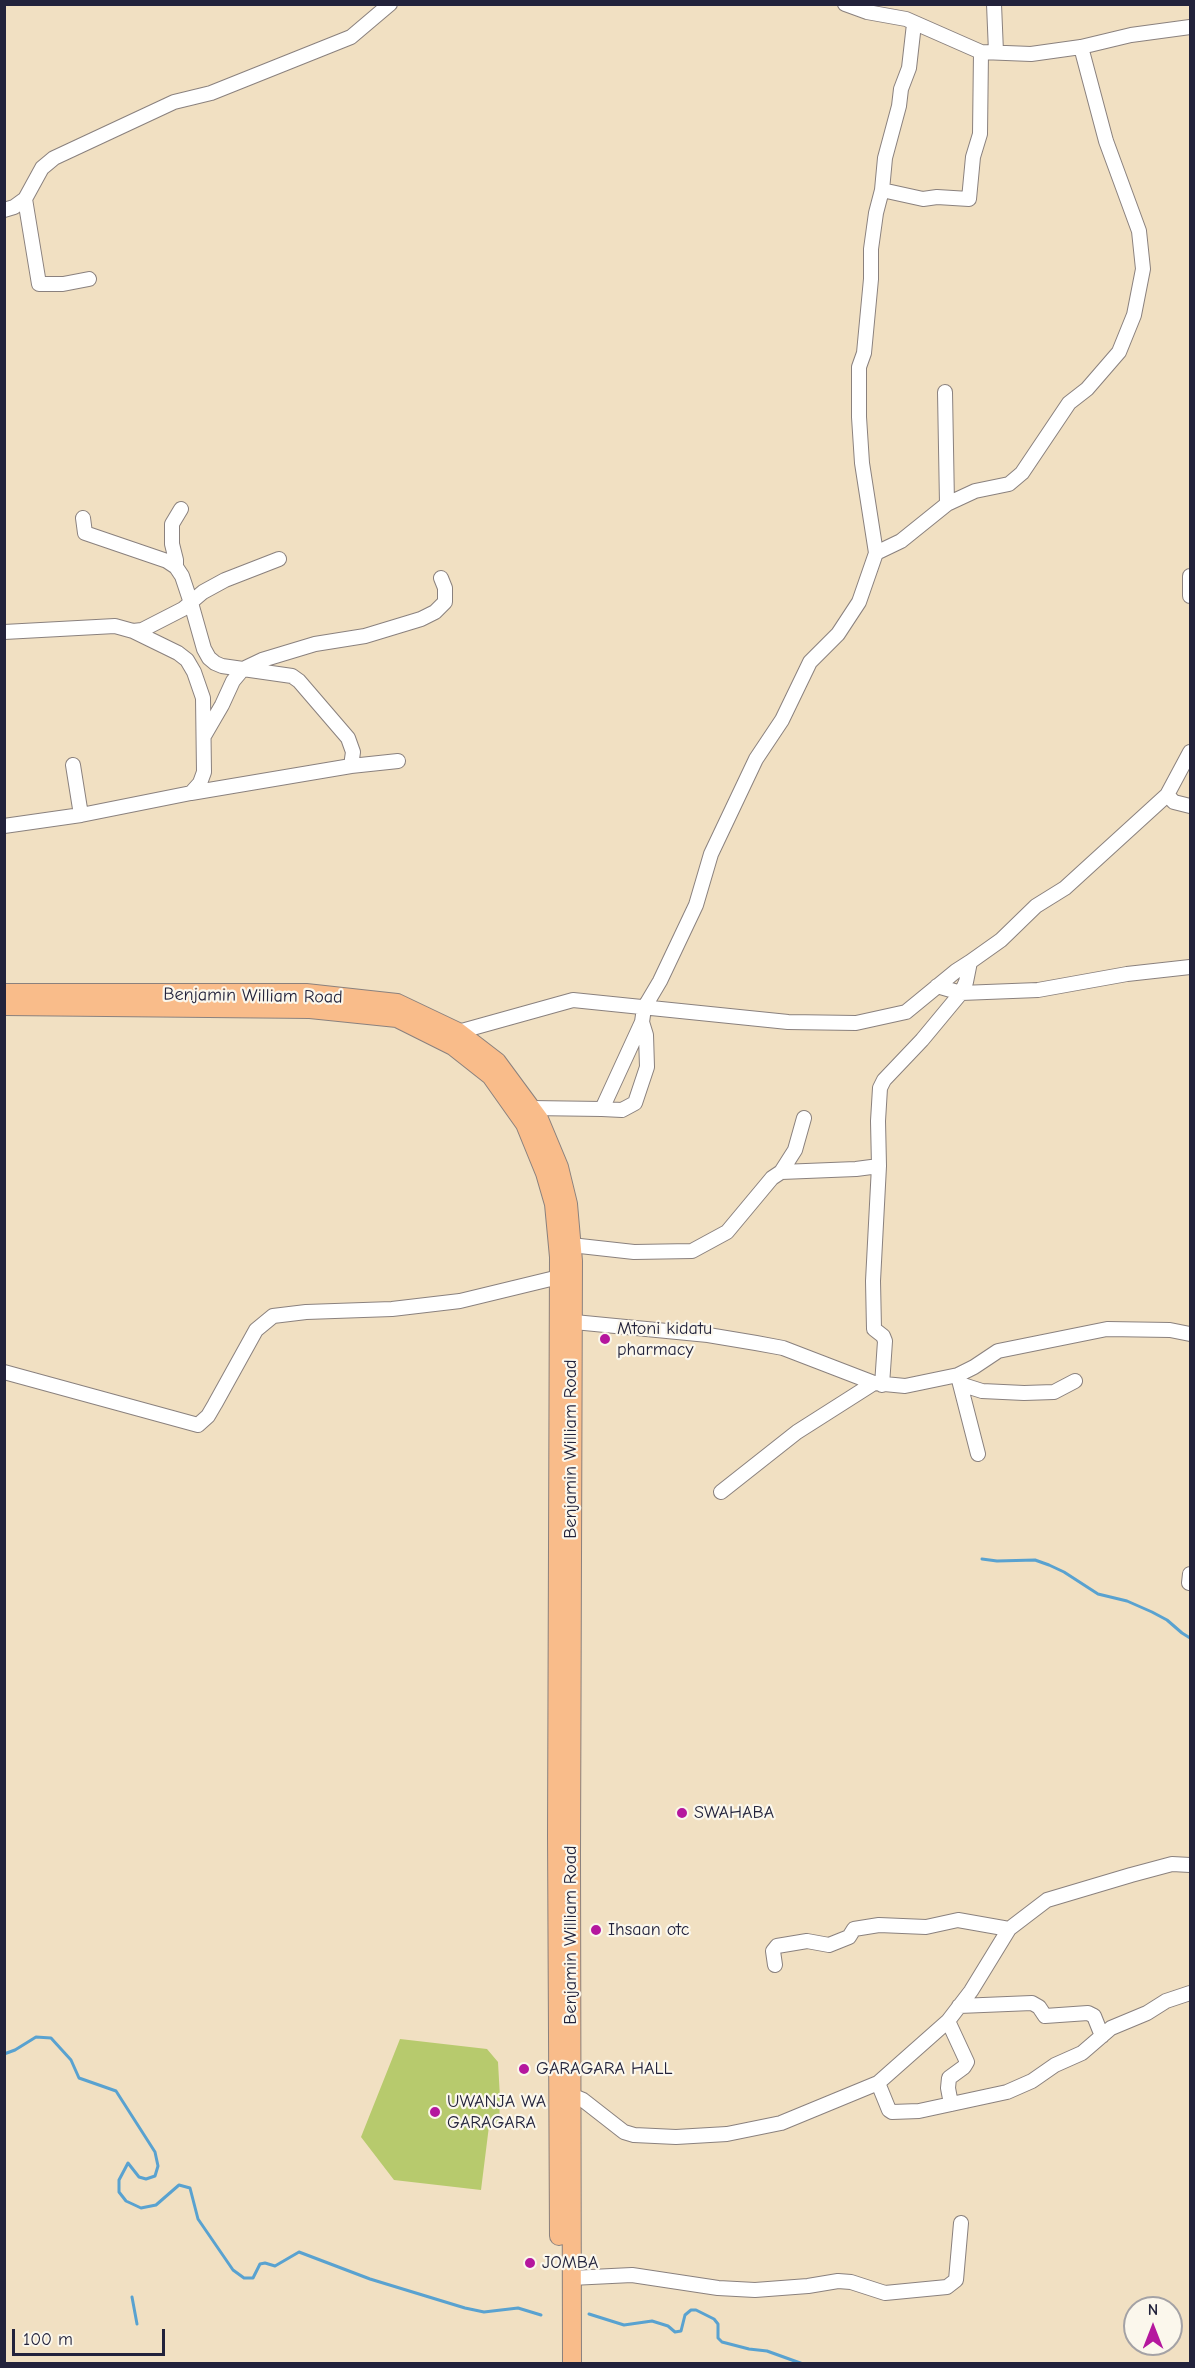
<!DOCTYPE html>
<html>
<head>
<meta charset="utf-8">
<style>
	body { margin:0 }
	#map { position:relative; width:1195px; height:2368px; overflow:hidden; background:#f1e0c2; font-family:"Comic Neue",sans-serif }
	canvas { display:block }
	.frame { position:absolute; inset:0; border:6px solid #22223b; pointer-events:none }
	.north { position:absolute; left:1123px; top:2296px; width:60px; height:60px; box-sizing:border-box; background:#fbf7ec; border:2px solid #a4a2a5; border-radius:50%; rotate:0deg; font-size:16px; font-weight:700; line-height:24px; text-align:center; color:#22223b }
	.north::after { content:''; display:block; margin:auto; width:21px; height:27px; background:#b5179e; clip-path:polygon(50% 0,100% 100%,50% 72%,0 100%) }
	.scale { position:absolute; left:12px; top:2329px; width:153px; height:27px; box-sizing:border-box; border:3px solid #22223b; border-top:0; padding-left:8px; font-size:18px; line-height:21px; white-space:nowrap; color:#22223b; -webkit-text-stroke:4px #fbf7ec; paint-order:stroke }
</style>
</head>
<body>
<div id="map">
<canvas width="1195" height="2368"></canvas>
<div class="frame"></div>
<div class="north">N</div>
<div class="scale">100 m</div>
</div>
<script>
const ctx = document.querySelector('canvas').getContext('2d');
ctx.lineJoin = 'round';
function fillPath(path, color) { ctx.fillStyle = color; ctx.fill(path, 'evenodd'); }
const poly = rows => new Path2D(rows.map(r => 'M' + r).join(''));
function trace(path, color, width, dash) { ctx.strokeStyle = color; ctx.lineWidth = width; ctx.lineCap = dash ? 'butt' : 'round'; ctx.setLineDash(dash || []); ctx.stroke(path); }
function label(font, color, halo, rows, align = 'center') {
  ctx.font = font + ' "Comic Neue",sans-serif'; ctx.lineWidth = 4.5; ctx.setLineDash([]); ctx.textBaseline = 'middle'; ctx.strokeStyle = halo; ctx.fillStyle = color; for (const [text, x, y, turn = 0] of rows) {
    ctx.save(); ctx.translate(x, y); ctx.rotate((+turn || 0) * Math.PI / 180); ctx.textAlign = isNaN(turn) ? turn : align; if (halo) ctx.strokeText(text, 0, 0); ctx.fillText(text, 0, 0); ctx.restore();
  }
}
const green = poly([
	[400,2039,487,2049,498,2062,500,2098,499,2126,489,2126,481,2190,394,2180,361,2137]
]);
const stream = poly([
	[982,1559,997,1561,1035,1560,1049,1565,1064,1572,1098,1594,1127,1601,1152,1612,1167,1620,1182,1633,1190,1638],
	[4,2054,15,2050,36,2037,51,2038,71,2060,79,2078,116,2091,155,2152,158,2166,155,2176,146,2179,139,2177,128,2163,119,2180,119,2192,126,2201,141,2208,156,2205,179,2185,190,2188,198,2219,233,2270,244,2278,253,2278,260,2264,265,2263,275,2266,299,2252,370,2279,465,2308,484,2312,518,2308,541,2315],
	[132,2297,137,2324],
	[589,2314,624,2325,652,2321,668,2326,675,2332,681,2331,685,2315,691,2310,696,2310,714,2319,718,2324,718,2338,722,2342,749,2349,767,2351,803,2364]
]);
const minor = poly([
	[845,4,867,12,906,19,981,52,1031,54,1081,47,1131,35,1190,27],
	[994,4,996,52],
	[882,190,923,199,937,197,969,199,973,157,980,134,981,52],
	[25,199,39,284,63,284,89,279],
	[4,210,14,207,25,199,42,168,54,158,174,102,211,93,351,37,390,4],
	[945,392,947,504],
	[83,518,85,533,167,561,176,567,182,576,191,603,204,649,209,658,215,663,222,666,292,676,299,681,348,738,353,752,351,766],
	[876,553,901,541,947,504,975,491,1009,484,1022,473,1069,403,1087,389,1119,352,1134,315,1143,269,1139,231,1106,141,1081,47],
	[176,567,176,560,172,544,172,524,181,509],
	[1190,576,1190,596],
	[133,631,178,653,187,660,194,672,203,698,204,772,200,783,191,793],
	[4,632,115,626,133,631,142,630,183,609,203,592,225,580,279,559],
	[204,736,222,705,233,681,243,669,262,660,315,644,365,636,421,619,435,612,445,602,445,588,441,578],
	[73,765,81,815],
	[1167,795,1174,802,1190,806],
	[4,826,81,815,191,793,351,766,398,761],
	[937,986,961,993,966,982,970,962,1001,940,1036,906,1065,888,1167,795,1190,752],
	[458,1032,573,1000,788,1022,856,1023,906,1012,956,971,970,962],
	[602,1109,622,1110,635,1103,647,1067,646,1035,642,1022],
	[525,1112,531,1108,602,1109,642,1022,644,1008,660,981,696,905,711,854,756,759,782,720,810,662,838,634,859,602,876,553,862,463,859,417,859,367,864,353,871,279,871,249,876,213,882,190,885,158,899,106,901,89,909,68,914,24],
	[781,1172,795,1150,804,1118],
	[571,1245,634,1252,692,1251,727,1232,772,1178,781,1172,856,1169,879,1166],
	[564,1321,708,1335,756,1343,783,1348,874,1383,905,1386,958,1375,974,1367,998,1351,1107,1329,1170,1330,1190,1334],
	[4,1372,198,1425,208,1416,215,1404,256,1330,273,1316,306,1312,392,1309,460,1301,559,1277],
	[959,1380,978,1454],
	[960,1384,982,1391,1024,1393,1054,1392,1075,1381],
	[882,1385,885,1341,883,1336,874,1329,873,1281,879,1166,878,1121,880,1088,884,1080,922,1040,961,993,1038,990,1127,974,1190,967],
	[721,1492,797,1432,874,1383],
	[1189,1583,1190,1574],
	[775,1965,773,1951,777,1946,807,1941,829,1945,849,1937,854,1929,879,1925,926,1927,958,1920,1009,1929],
	[959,2006,1032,2003,1039,2007,1045,2016,1088,2013,1094,2016,1102,2036],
	[948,2021,967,2062,964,2067,949,2078,948,2088,951,2104],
	[878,2083,889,2110,892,2112,919,2111,1007,2092,1032,2081,1055,2065,1082,2053,1111,2028,1147,2013,1166,2001,1190,1993],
	[571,2095,583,2100,624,2132,634,2135,676,2137,727,2134,781,2123,878,2083,948,2021,971,1991,1009,1929,1047,1900,1131,1875,1172,1864,1190,1865],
	[571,2278,632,2275,718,2288,755,2290,808,2286,838,2281,851,2282,885,2293,947,2287,956,2280,961,2223]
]);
const major = poly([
	[4,993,306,993,397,1003,458,1032,497,1062,539,1119,559,1167,568,1204,573,1261,571,1854,572,2364],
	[4,1006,310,1009,397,1018,453,1046,491,1076,525,1124,545,1173,554,1204,559,1257,557,1835,559,2236]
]);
const markers = [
	[605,1339,6,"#b5179e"],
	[682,1813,6,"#b5179e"],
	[596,1930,6,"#b5179e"],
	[524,2069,6,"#b5179e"],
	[435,2112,6,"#b5179e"],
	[530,2263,6,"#b5179e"]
];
const streetNames = [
	["Benjamin William Road",253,996,1],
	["Benjamin William Road",571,1449,-90],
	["Benjamin William Road",571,1935,-90]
];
const poiNames = [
	["Mtoni kidatu",617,1329],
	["pharmacy",617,1350],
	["SWAHABA",694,1813],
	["Ihsaan otc",608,1930],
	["GARAGARA HALL",536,2069],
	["UWANJA WA",447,2102],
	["GARAGARA",447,2123],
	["JOMBA",542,2263]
];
fillPath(green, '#b7ca6d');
trace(stream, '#59a2d0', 3);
trace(minor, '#8a817e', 16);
trace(major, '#8a817e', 20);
trace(minor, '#fff', 14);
trace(major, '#f9bc8a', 18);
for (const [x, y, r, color] of markers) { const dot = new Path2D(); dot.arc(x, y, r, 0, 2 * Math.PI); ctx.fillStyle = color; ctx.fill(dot); trace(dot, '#fbf7ec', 2); }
label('18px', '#22223b', '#fbf7ec', streetNames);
label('18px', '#22223b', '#fbf7ec', poiNames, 'left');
</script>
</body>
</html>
